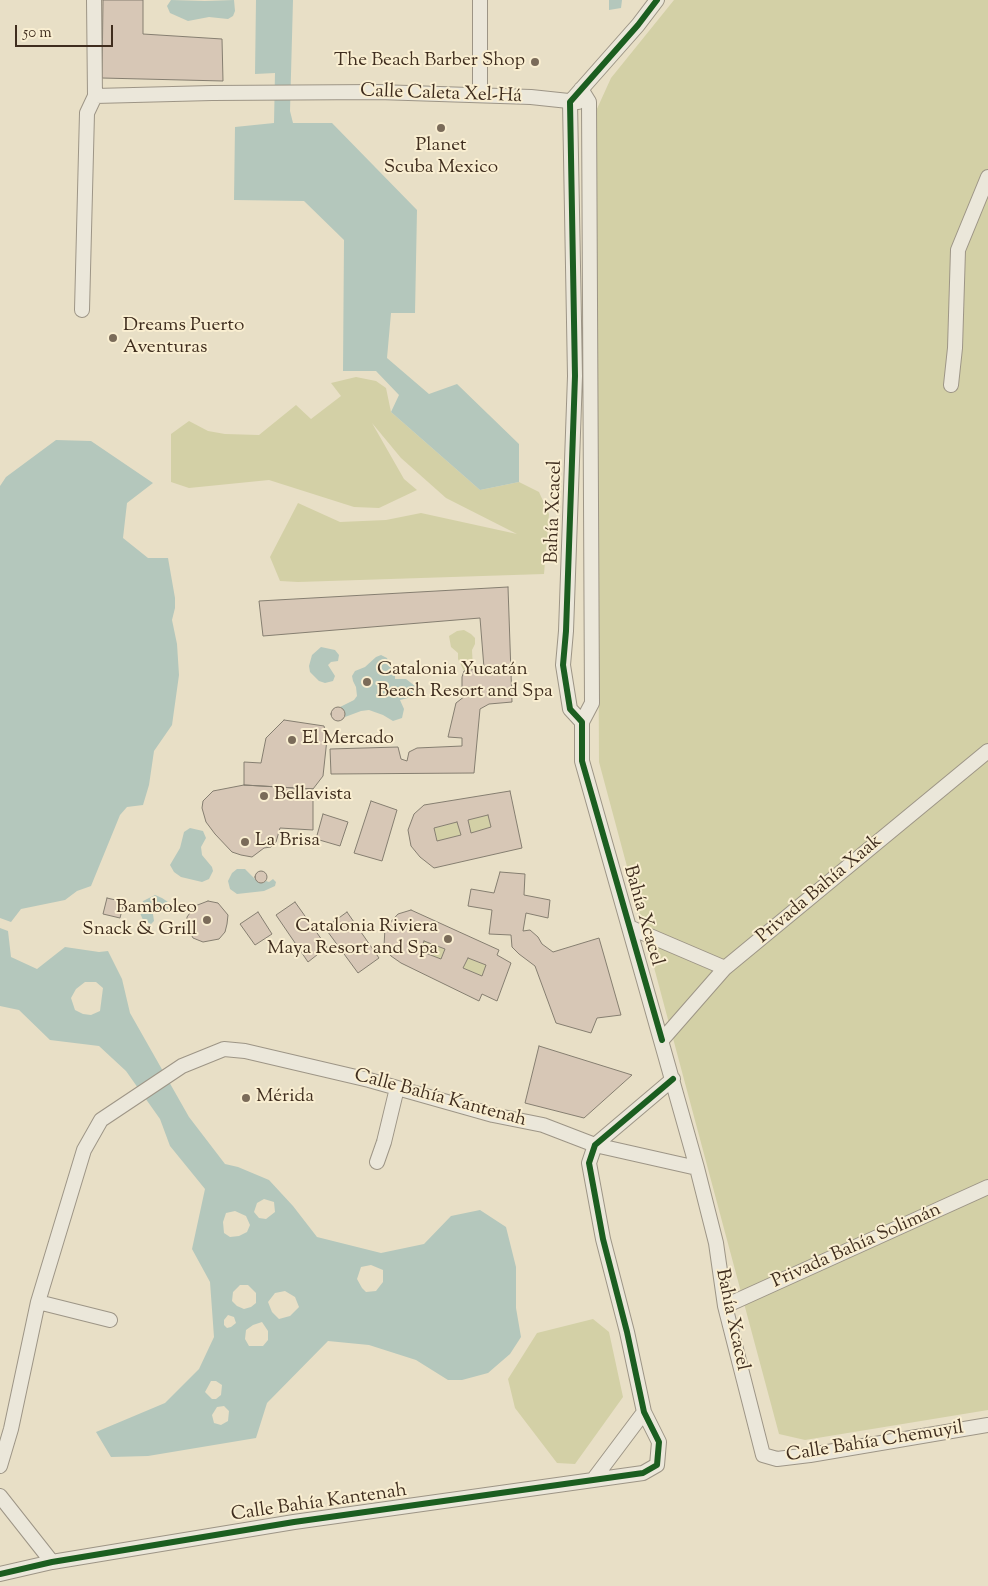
<!DOCTYPE html>
<html>
<head>
<meta charset="utf-8">
<style>
	body { margin:0 }
	#map { position:relative; width:988px; height:1586px; overflow:hidden; background:#e8dfc6; font-family:"Sorts Mill Goudy",serif }
	canvas { display:block }
	.scale { position:absolute; left:15px; top:25px; width:98px; height:22px; box-sizing:border-box; border:2px solid #3f2d1e; border-top:0; padding-left:6px; font-size:15px; line-height:18px; white-space:nowrap; color:#3f2d1e; -webkit-text-stroke:4px #f9eed1; paint-order:stroke }
</style>
</head>
<body>
<div id="map">
<canvas width="988" height="1586"></canvas>
<div class="scale">50 m</div>
</div>
<script>
const ctx = document.querySelector('canvas').getContext('2d');
ctx.lineJoin = 'round';
function fillPath(path, color) { ctx.fillStyle = color; ctx.fill(path, 'evenodd'); }
const poly = rows => new Path2D(rows.map(r => 'M' + r).join(''));
function trace(path, color, width, dash) { ctx.strokeStyle = color; ctx.lineWidth = width; ctx.lineCap = dash ? 'butt' : 'round'; ctx.setLineDash(dash || []); ctx.stroke(path); }
function label(font, color, halo, rows, align = 'center') {
  ctx.font = font + ' "Sorts Mill Goudy",serif'; ctx.lineWidth = 4; ctx.setLineDash([]); ctx.textBaseline = 'middle'; ctx.strokeStyle = halo; ctx.fillStyle = color; for (const [text, x, y, turn = 0] of rows) {
    ctx.save(); ctx.translate(x, y); ctx.rotate((+turn || 0) * Math.PI / 180); ctx.textAlign = isNaN(turn) ? turn : align; if (halo) ctx.strokeText(text, 0, 0); ctx.fillText(text, 0, 0); ctx.restore();
  }
}
const green = poly([
	[674,0,988,0,988,1410,805,1440,779,1434,599,762,596,111,611,78],
	[356,377,376,381,386,388,391,412,480,490,519,482,539,492,549,514,544,574,298,582,280,581,270,557,298,503,340,522,386,520,421,513,517,534,446,498,401,458,372,423,404,479,417,490,379,508,354,507,269,480,189,488,171,482,171,434,189,421,208,431,225,434,259,435,296,405,311,419,341,396,331,383],
	[464,630,471,634,475,638,475,644,472,650,473,669,464,671,458,659,458,653,451,647,449,636,457,631],
	[488,815,491,827,471,833,468,820],
	[457,822,461,835,437,841,434,828],
	[424,941,445,949,441,959,420,951],
	[468,958,486,965,482,976,463,968],
	[593,1319,609,1332,623,1397,575,1464,557,1463,515,1408,508,1379,537,1333]
]);
const water = poly([
	[171,0,205,1,234,0,235,11,233,16,228,19,209,17,188,21,170,13,167,6],
	[256,0,293,0,290,111,293,123,332,123,417,210,415,313,391,313,387,358,429,394,457,384,519,444,519,482,480,490,391,412,399,395,376,371,343,371,344,240,304,201,234,200,235,127,274,123,275,73,255,74],
	[609,0,622,0,621,8,609,10],
	[56,440,91,441,153,483,127,503,123,538,148,558,168,558,175,598,175,608,172,620,177,644,179,675,172,725,154,751,149,785,143,805,127,807,120,815,91,886,77,891,65,900,21,909,11,922,0,918,0,486,6,477],
	[321,647,335,650,339,655,338,661,331,662,328,665,335,676,333,681,325,683,319,681,310,672,309,666,312,655],
	[381,655,387,658,390,667,395,670,395,679,406,679,415,686,415,694,412,697,400,700,404,709,402,718,393,721,383,715,369,710,361,711,345,717,345,712,340,707,354,700,357,696,356,687,353,681,352,676,355,671,365,667,376,657],
	[190,828,203,831,206,838,201,847,202,855,212,867,213,871,209,879,202,882,181,877,174,872,170,865,180,848,184,832],
	[237,869,245,869,259,883,263,883,266,881,269,882,273,879,276,882,275,886,264,891,237,894,230,889,228,881,232,873],
	[155,895,162,898,168,902,168,908,166,910,160,909,154,911,153,914,154,921,151,924,143,920,140,913,143,901],
	[0,928,8,931,11,957,37,969,65,947,99,952,108,951,122,979,130,1013,189,1117,225,1164,238,1167,269,1180,293,1206,317,1237,381,1253,424,1244,451,1216,480,1210,506,1227,516,1267,516,1308,521,1337,510,1354,488,1373,462,1380,448,1380,416,1360,369,1345,328,1341,267,1403,256,1438,148,1456,111,1457,96,1432,165,1403,199,1369,214,1337,210,1282,192,1249,205,1189,170,1146,160,1119,126,1071,99,1046,50,1040,19,1010,0,1006],
	[85,982,96,982,103,988,100,1011,91,1015,83,1014,75,1010,71,998,76,989],
	[264,1199,274,1202,275,1212,266,1219,259,1218,254,1212,257,1203],
	[235,1211,246,1216,250,1225,247,1232,239,1236,230,1237,224,1233,223,1222,226,1213],
	[371,1265,383,1270,383,1282,376,1291,366,1292,362,1288,357,1279,361,1267],
	[240,1285,248,1285,256,1293,256,1303,251,1307,244,1309,237,1306,232,1301,233,1292],
	[285,1291,295,1297,299,1307,290,1316,279,1319,272,1312,268,1302,275,1293],
	[228,1315,234,1317,236,1323,231,1327,227,1328,224,1325,224,1320],
	[262,1322,268,1331,268,1340,263,1346,249,1346,245,1339,246,1330,253,1325],
	[211,1381,216,1381,222,1385,221,1395,216,1399,212,1399,205,1392],
	[224,1406,229,1411,228,1421,221,1425,214,1423,212,1415,217,1407]
]);
const building = poly([
	[103,0,143,0,143,34,222,39,223,81,102,78,103,0],
	[508,587,512,702,489,704,480,709,474,773,331,774,330,749,398,747,401,759,407,761,409,752,417,748,462,746,462,738,448,737,456,703,465,696,462,691,462,677,464,671,484,668,480,618,263,636,259,601,508,587],
	'331 714a7 7 0 1 1 14 0a7 7 0 1 1-14 0Z',
	[284,720,324,726,327,739,323,776,313,789,244,785,244,762,261,763,266,738,284,720],
	[244,785,313,789,313,830,280,828,276,842,271,847,264,848,252,857,241,855,232,852,215,834,206,822,202,808,203,801,213,791,244,785],
	[510,791,522,848,434,868,420,857,411,846,408,830,414,814,424,805,510,791],
	[488,815,491,827,471,833,468,820,488,815],
	[457,822,461,835,437,841,434,828,457,822],
	[371,801,397,810,382,861,354,853,371,801],
	[323,814,348,822,340,846,316,839,323,814],
	'255 877a6 6 0 1 1 12 0a6 6 0 1 1-12 0Z',
	[500,872,525,874,524,895,550,900,548,918,526,913,523,931,530,930,538,937,542,944,553,952,599,938,621,1015,597,1018,591,1033,556,1023,535,966,519,954,512,947,511,935,489,934,492,910,468,906,471,889,494,893,500,872],
	[107,898,124,902,120,918,103,914,107,898],
	[208,901,218,903,228,915,227,924,225,932,219,939,203,942,193,938,187,927,187,917,195,906,208,901],
	[295,902,327,947,308,962,276,915,295,902],
	[411,910,499,950,497,955,511,963,497,1001,482,994,479,1001,401,963,391,956,384,946,385,928,398,914,411,910],
	[424,941,445,949,441,959,420,951,424,941],
	[468,958,486,965,482,976,463,968,468,958],
	[258,912,272,934,255,945,240,924,258,912],
	[347,912,379,958,358,973,325,928,347,912],
	[539,1046,632,1075,584,1118,525,1103,539,1046]
]);
const minor = poly([
	[480,0,480,95],
	[581,89,589,102,592,703,582,722,582,761,697,1168,716,1243,725,1306,763,1455,777,1459,810,1455,988,1425],
	[95,96,212,93,378,92,531,97,578,102],
	[82,310,87,113,95,96,94,0],
	[951,385,955,348,958,250,988,177],
	[582,722,570,709,563,665,566,631,575,376,570,102,638,25,657,0],
	[629,927,725,968],
	[662,1040,725,968,988,751],
	[377,1162,384,1142,397,1088],
	[38,1302,110,1320],
	[725,1306,988,1187],
	[0,1466,11,1429,38,1302,84,1150,101,1120,182,1066,224,1049,245,1051,369,1080,493,1115,543,1125,595,1145,697,1168],
	[593,1480,644,1412],
	[0,1496,52,1562],
	[0,1574,52,1562,294,1522,643,1473,657,1465,659,1442,644,1412,627,1332,603,1239,589,1163,595,1145,673,1079]
]);
const cycleway = poly([
	[657,0,638,25,570,102,575,376,566,631,563,665,570,709,582,722,582,761,662,1040],
	[0,1574,52,1562,294,1522,643,1473,657,1465,659,1442,644,1412,627,1332,603,1239,589,1163,595,1145,673,1079]
]);
const markers = [
	[535,62,5,"#7a6b59"],
	[441,128,5,"#7a6b59"],
	[113,338,5,"#7a6b59"],
	[367,682,5,"#7a6b59"],
	[292,740,5,"#7a6b59"],
	[264,796,5,"#7a6b59"],
	[245,842,5,"#7a6b59"],
	[207,920,5,"#7a6b59"],
	[448,939,5,"#7a6b59"],
	[246,1098,5,"#7a6b59"]
];
const poiNames = [
	["The Beach Barber Shop",525,62,"right"],
	["Planet",441,147,"center"],
	["Scuba Mexico",441,169,"center"],
	["Dreams Puerto",123,327],
	["Aventuras",123,349],
	["Catalonia Yucatán",377,671],
	["Beach Resort and Spa",377,693],
	["El Mercado",302,740],
	["Bellavista",274,796],
	["La Brisa",255,842],
	["Bamboleo",197,909,"right"],
	["Snack & Grill",197,931,"right"],
	["Catalonia Riviera",438,928,"right"],
	["Maya Resort and Spa",438,950,"right"],
	["Mérida",256,1098]
];
const streetNames = [
	["Calle Caleta Xel-Há",441,95,2],
	["Bahía Xcacel",555,512,-88],
	["Privada Bahía Xaak",820,890,-40],
	["Bahía Xcacel",642,916,74],
	["Calle Bahía Kantenah",440,1099,15],
	["Privada Bahía Solimán",857,1247,-24],
	["Bahía Xcacel",731,1320,78],
	["Calle Bahía Chemuyil",875,1443,-9],
	["Calle Bahía Kantenah",319,1504,-8]
];
fillPath(green, '#d3d0a6');
fillPath(water, '#b4c7bc');
fillPath(building, '#d7c7b6');
trace(building, '#857e70', 1);
trace(minor, '#9d9586', 16);
trace(minor, '#ebe7da', 14);
trace(cycleway, '#1b5e20', 6);
for (const [x, y, r, color] of markers) { const dot = new Path2D(); dot.arc(x, y, r, 0, 2 * Math.PI); ctx.fillStyle = color; ctx.fill(dot); trace(dot, '#f9eed1', 2); }
label('19px', '#3f2d1e', '#f9eed1', poiNames, 'left');
label('19px', '#3f2d1e', '#f9eed1', streetNames);
</script>
</body>
</html>
